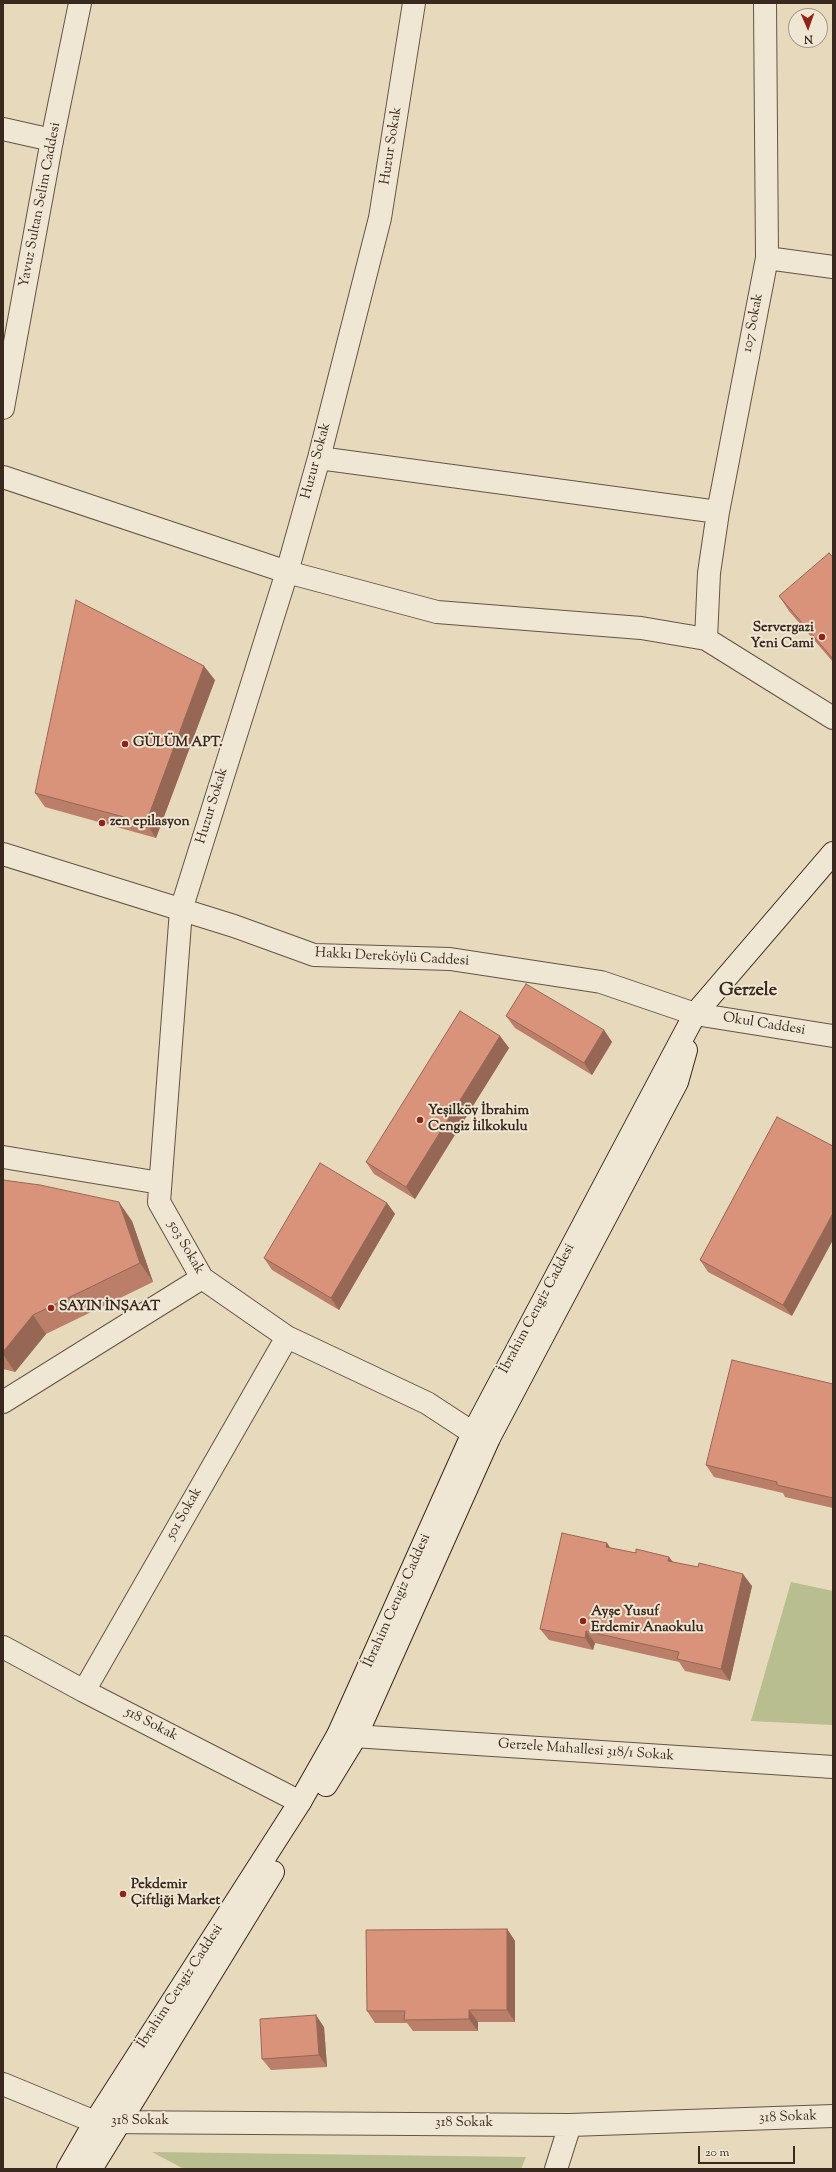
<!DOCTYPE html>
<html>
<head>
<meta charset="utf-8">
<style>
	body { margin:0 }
	#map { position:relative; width:836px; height:2172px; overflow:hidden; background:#e7d9bc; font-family:"Sorts Mill Goudy",serif }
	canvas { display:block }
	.frame { position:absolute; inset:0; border:4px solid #39281d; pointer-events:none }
	.north { position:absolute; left:788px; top:8px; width:40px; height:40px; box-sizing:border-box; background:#efe6d3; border:1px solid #a69a8a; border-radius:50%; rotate:178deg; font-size:11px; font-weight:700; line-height:16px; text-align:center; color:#39281d }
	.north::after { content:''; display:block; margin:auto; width:14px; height:18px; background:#8f2418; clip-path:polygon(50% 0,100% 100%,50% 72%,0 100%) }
	.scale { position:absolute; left:698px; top:2146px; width:97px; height:18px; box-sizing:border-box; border:2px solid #39281d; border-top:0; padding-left:5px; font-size:12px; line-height:14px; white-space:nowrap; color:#39281d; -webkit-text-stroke:3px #efe6d3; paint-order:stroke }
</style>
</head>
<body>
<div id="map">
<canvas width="836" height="2172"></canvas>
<div class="frame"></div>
<div class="north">N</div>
<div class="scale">20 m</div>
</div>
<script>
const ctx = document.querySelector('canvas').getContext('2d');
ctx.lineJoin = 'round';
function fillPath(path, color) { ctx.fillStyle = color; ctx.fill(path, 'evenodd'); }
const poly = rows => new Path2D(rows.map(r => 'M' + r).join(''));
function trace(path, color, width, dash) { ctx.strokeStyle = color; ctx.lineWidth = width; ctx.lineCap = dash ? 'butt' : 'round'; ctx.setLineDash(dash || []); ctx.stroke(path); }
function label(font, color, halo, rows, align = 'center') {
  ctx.font = font + ' "Sorts Mill Goudy",serif'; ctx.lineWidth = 4; ctx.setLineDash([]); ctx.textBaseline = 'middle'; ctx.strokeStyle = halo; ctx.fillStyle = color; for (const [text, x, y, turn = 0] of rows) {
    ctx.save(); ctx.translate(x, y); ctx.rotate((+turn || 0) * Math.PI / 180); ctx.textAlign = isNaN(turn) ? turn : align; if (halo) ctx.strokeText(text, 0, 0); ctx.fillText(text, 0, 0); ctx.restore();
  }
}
const green = poly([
	[791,1582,833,1591,833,1725,751,1721],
	[152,2152,526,2157,521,2169,184,2169]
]);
const pedestrian = poly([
	[3,1402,202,1278]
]);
const minor = poly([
	[414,3,380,218,319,458,287,572,181,910,159,1202,202,1278,287,1337,427,1403,473,1433,489,1438],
	[3,129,52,140],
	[767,258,833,267],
	[319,458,718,512],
	[3,477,287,572,437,612,641,628,706,639,833,718],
	[706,639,709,573,718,512,767,258,765,3],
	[3,1157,160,1183],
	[3,1647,84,1691,300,1802],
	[84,1691,287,1337],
	[338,1735,833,1767]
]);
const tertiary = poly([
	[3,408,52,140,80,3],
	[3,854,234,926,314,955,450,959,601,982,695,1014,833,1036],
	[3,2084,95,2122,570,2125,833,2116],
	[556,2169,570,2125]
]);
const secondary = poly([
	[326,1785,356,1736,489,1438,677,1082,686,1050],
	[68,2169,95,2122,300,1802,338,1735,473,1433,695,1014,833,853],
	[91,2169,273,1872]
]);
const wall = poly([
	[833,557,833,662,789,611,779,596],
	[215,680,156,838,45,807,35,793],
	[506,1016,604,1030,612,1042,592,1075,515,1028],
	[500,1036,509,1048,415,1199,374,1174,366,1162],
	[777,1117,792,1316,708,1272,700,1260],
	[3,1180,132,1221,153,1282,46,1334,15,1372,3,1369],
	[387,1203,395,1214,339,1310,272,1270,264,1258],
	[833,1384,833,1508,785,1497,783,1493,714,1477,706,1465],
	[607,1543,610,1548,636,1553,669,1557,673,1562,698,1567,752,1586,730,1681,685,1671,679,1662,595,1643,593,1650,549,1640,540,1629],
	[507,1929,515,1941,515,2022,478,2022,478,2031,413,2031,407,2023,375,2023,367,2011],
	[324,2027,327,2067,271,2070,262,2059]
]);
const shadedWall = poly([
	[204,666,215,680,156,838,146,823],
	[604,1030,612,1042,592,1075,584,1063],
	[500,1036,509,1048,415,1199,406,1187],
	[119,1202,132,1221,153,1282,140,1263],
	[387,1203,395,1214,339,1310,331,1298],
	[833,1213,833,1240,792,1316,783,1305],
	[33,1315,46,1334,15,1372,3,1354,3,1352],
	[607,1543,615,1555,606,1547],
	[669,1557,678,1569,668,1561],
	[743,1574,752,1586,730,1681,721,1669],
	[586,1631,595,1643,593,1650,585,1638],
	[507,1929,515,1941,515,2022,507,2010],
	[469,2010,478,2022,478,2031,469,2019],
	[316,2015,324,2027,327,2067,319,2055]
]);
const building = poly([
	[829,553,833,557,833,659,779,596,829,553],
	[76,600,204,666,146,823,35,793,76,600],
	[526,984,604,1030,584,1063,506,1016,526,984],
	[460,1011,500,1036,406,1187,366,1162,460,1011],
	[777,1117,833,1146,833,1213,783,1305,700,1260,777,1117],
	[320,1163,387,1203,331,1298,264,1258,320,1163],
	[3,1180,40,1185,119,1202,140,1263,33,1315,3,1352,3,1180],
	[732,1360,833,1384,833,1498,777,1485,777,1482,706,1465,732,1360],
	[562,1533,607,1543,606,1547,636,1553,636,1549,669,1557,668,1561,698,1567,699,1563,743,1574,721,1669,677,1659,679,1652,586,1631,585,1638,540,1629,562,1533],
	[507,1929,507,2010,469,2010,469,2019,404,2020,405,2011,367,2011,366,1930,507,1929],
	[316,2015,319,2055,262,2059,260,2019,316,2015]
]);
const markers = [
	[822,637,4,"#8f2418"],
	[125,744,4,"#8f2418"],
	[102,823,4,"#8f2418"],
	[420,1120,4,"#8f2418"],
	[51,1308,4,"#8f2418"],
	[583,1621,4,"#8f2418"],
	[123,1894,4,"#8f2418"]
];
const streetNames = [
	["Huzur Sokak",392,146,-81],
	["Yavuz Sultan Selim Caddesi",41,205,-79],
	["107 Sokak",754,323,-79],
	["Huzur Sokak",317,461,-75],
	["Huzur Sokak",213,806,-73],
	["Hakkı Dereköylü Caddesi",392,958,3],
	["Okul Caddesi",764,1025,9],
	["503 Sokak",185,1248,60],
	["İbrahim Cengiz Caddesi",538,1309,-62],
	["501 Sokak",185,1514,-60],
	["İbrahim Cengiz Caddesi",398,1601,-66],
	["518 Sokak",151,1725,27],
	["Gerzele Mahallesi 318/1 Sokak",586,1751,4],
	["İbrahim Cengiz Caddesi",181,1987,-57],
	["318 Sokak",788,2118,-2],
	["318 Sokak",140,2122],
	["318 Sokak",464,2124]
];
const poiNames = [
	["Servergazi",814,629,"right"],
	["Yeni Cami",814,645,"right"],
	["GÜLÜM APT.",133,744],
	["zen epilasyon",110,823],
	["Yeşilköy İbrahim",428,1112],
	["Cengiz İilkokulu",428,1128],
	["SAYIN İNŞAAT",59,1308],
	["Ayşe Yusuf",591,1613],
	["Erdemir Anaokulu",591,1629],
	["Pekdemir",131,1886],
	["Çiftliği Market",131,1902]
];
const districtNames = [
	["Gerzele",748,992]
];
fillPath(green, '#b8be8f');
trace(pedestrian, '#645445', 24);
trace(minor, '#645445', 24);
trace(tertiary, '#645445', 24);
trace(secondary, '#39281d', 24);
trace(pedestrian, '#efe6d3', 22);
trace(minor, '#efe6d3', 22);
trace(tertiary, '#efe6d3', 22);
trace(secondary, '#efe6d3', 22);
fillPath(wall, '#ba7e69');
fillPath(shadedWall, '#976755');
fillPath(building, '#d8937a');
trace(building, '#976755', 1);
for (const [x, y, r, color] of markers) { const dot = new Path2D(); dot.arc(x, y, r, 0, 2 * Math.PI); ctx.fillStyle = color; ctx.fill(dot); trace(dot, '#efe6d3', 1.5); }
label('14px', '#39281d', '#efe6d3', streetNames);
label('bold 14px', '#39281d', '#efe6d3', poiNames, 'left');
label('bold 18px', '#39281d', '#efe6d3', districtNames);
</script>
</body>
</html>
